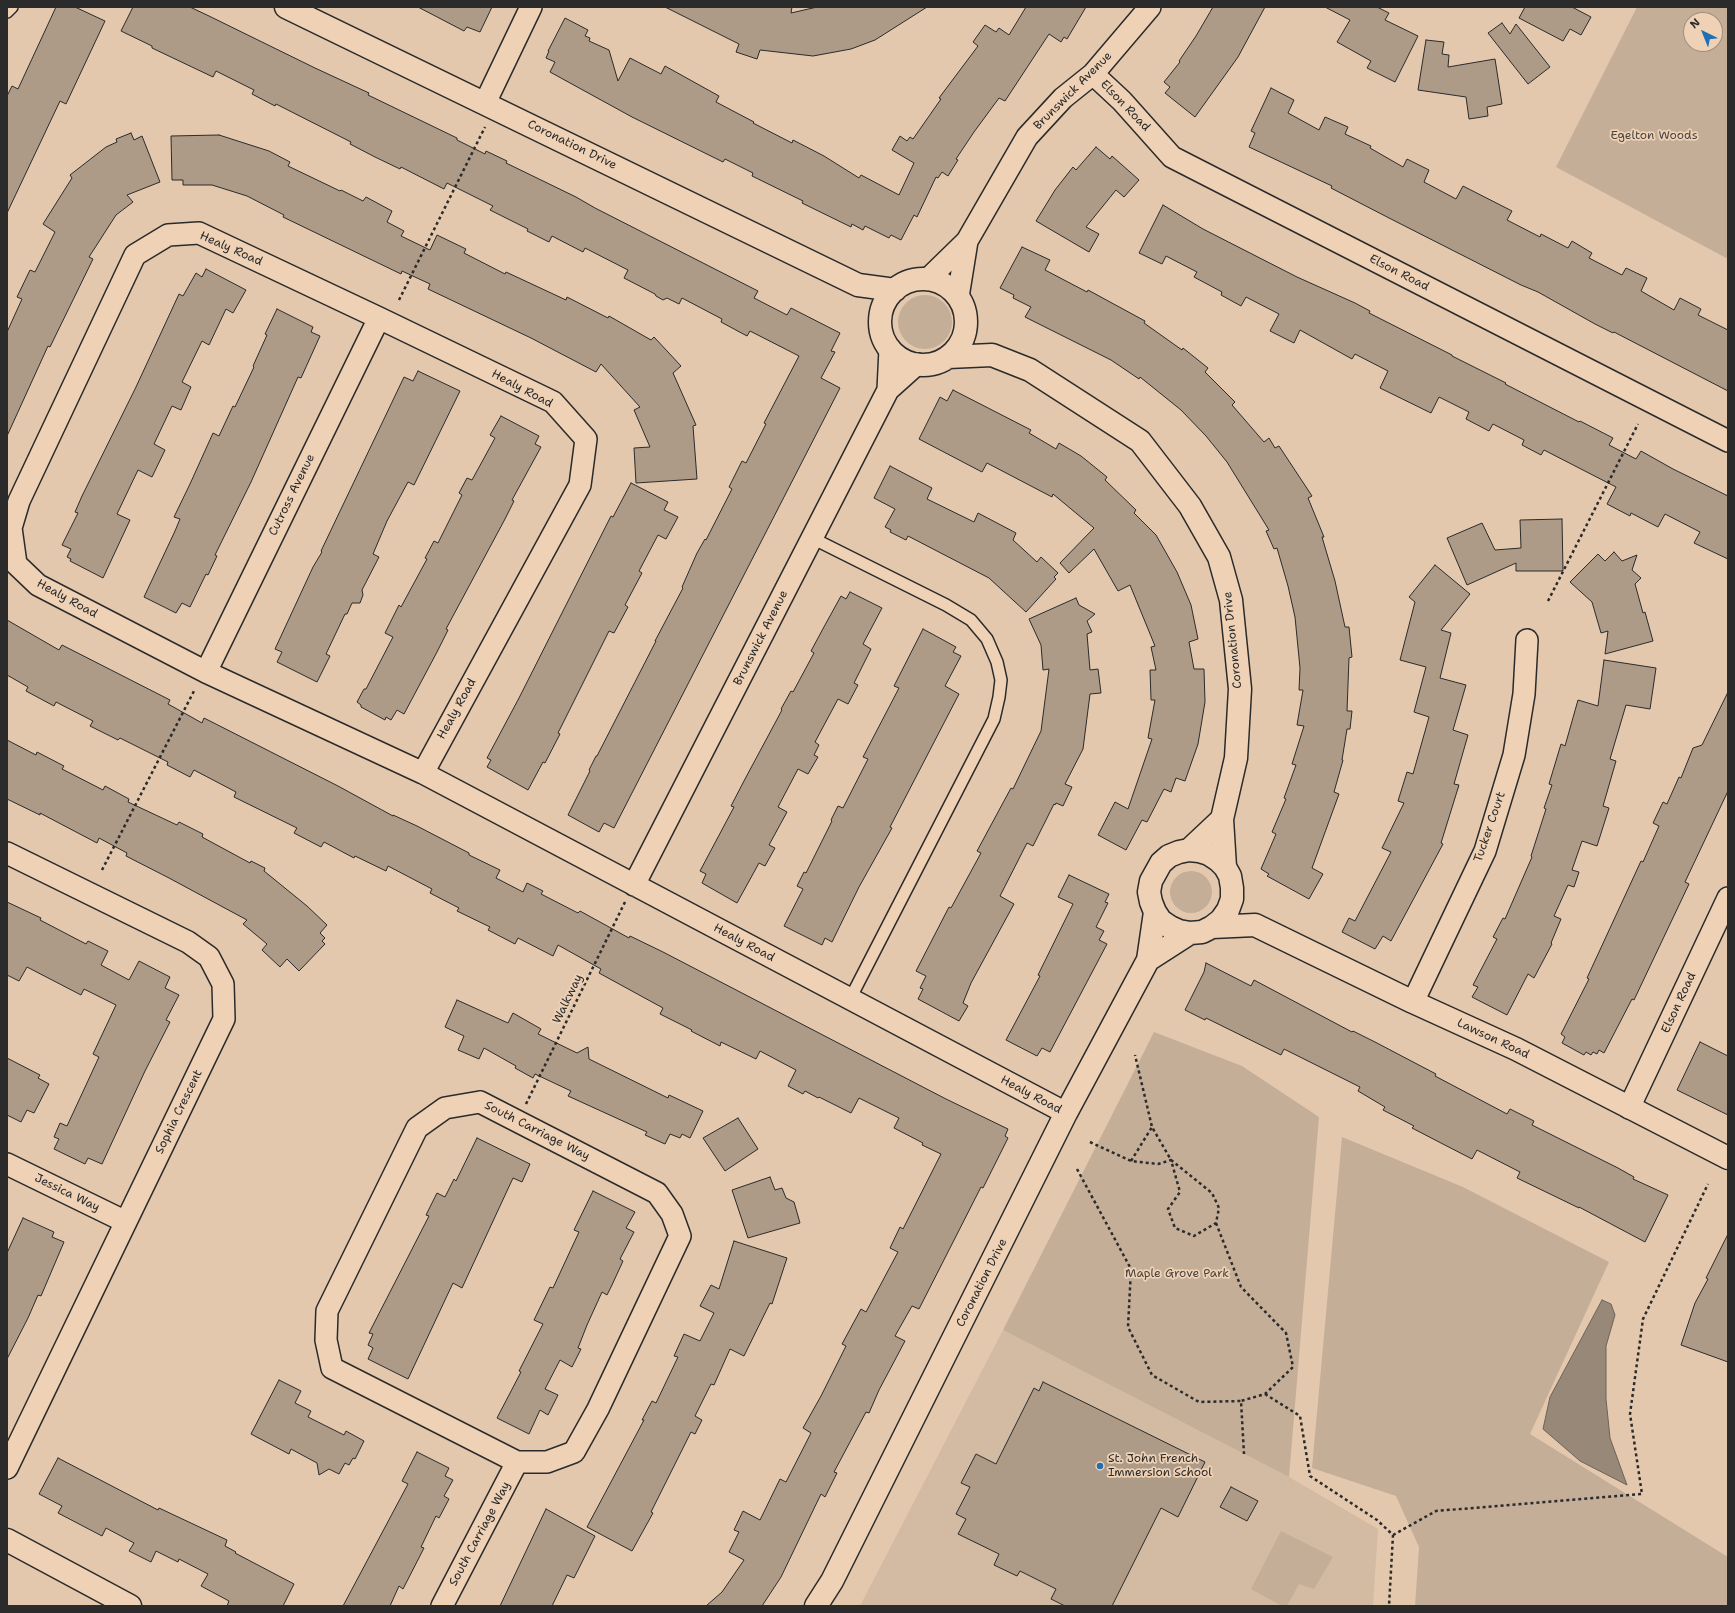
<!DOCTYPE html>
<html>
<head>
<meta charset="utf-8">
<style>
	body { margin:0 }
	#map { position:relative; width:1735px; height:1613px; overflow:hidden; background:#e3c8ae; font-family:"Shantell Sans",sans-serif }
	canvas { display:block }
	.frame { position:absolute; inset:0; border:8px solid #2b2b2b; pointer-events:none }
	.north { position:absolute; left:1683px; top:12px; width:40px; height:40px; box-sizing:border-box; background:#efd2b6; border:1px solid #a18f7e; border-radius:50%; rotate:317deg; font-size:11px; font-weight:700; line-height:16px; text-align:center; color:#2b2b2b }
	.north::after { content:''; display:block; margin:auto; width:14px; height:18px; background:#1f6fb2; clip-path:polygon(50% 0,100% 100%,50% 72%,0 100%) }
</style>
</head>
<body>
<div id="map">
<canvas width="1735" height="1613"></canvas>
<div class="frame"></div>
<div class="north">N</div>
</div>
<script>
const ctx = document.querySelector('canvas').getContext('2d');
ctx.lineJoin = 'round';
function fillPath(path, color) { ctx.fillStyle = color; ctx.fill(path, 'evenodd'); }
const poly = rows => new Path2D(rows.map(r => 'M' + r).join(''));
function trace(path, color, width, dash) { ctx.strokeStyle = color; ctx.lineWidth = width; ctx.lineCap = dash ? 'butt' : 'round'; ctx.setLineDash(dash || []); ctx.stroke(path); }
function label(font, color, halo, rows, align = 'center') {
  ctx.font = font + ' "Shantell Sans",sans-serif'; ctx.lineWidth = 3.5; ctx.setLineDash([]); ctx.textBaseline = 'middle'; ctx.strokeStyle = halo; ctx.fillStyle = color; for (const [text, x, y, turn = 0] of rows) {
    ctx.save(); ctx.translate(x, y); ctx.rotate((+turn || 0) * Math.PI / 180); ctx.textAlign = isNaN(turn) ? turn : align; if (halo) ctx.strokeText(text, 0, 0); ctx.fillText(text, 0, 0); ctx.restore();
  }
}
const built = poly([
	[1003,1330,1289,1477,1378,1529,1373,1606,860,1606]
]);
const green = poly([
	[1637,7,1728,7,1728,259,1556,167],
	[1691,20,1715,20,1715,44,1691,44],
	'898 322a27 27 0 1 1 54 0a27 27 0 1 1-54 0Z',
	'1170 892a21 21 0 1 1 42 0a21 21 0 1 1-42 0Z',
	[1154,1032,1242,1066,1319,1117,1289,1477,1003,1330],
	[1342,1137,1463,1187,1609,1262,1530,1434,1728,1557,1728,1606,1415,1606,1419,1547,1396,1496,1312,1468],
	[1281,1531,1333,1557,1314,1589,1299,1584,1287,1606,1282,1606,1251,1589]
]);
const water = poly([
	[1602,1300,1611,1304,1615,1315,1606,1346,1606,1399,1610,1438,1627,1485,1580,1461,1543,1429,1550,1397,1602,1300]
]);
const building = poly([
	[56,7,75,7,105,21,66,104,60,101,7,213,7,96,12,86,18,89,56,7],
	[133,7,190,7,209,16,315,68,369,93,368,95,457,138,457,140,485,154,486,151,507,161,506,163,576,197,595,208,758,291,754,298,787,315,791,308,840,333,831,351,835,352,821,378,840,388,614,828,604,823,599,832,568,815,590,771,589,770,596,756,597,756,656,641,655,641,683,588,682,587,697,553,705,539,706,540,732,489,729,487,742,461,746,463,766,424,764,423,799,356,750,331,747,336,721,322,722,319,682,298,679,304,667,298,663,300,656,296,655,294,624,278,628,270,585,248,583,252,552,236,549,242,527,231,528,229,490,210,493,206,447,183,444,189,401,167,400,169,375,157,350,144,351,142,276,104,275,106,252,94,254,90,216,71,213,77,152,48,152,46,121,31,133,7],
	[418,7,492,7,480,32,467,27,464,31,418,7],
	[665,7,792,7,791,13,817,7,927,7,875,40,851,49,813,56,760,50,757,59,736,52,739,44,665,7],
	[1026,7,1086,7,1067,39,1064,37,1061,42,1049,34,1005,101,999,98,974,132,956,159,958,160,948,176,942,172,938,178,936,177,917,217,914,215,901,240,891,235,889,238,865,226,863,230,852,224,851,227,802,203,803,201,752,176,753,173,725,159,723,162,632,117,550,72,555,62,546,58,549,51,548,51,565,18,588,30,585,36,590,38,589,41,609,50,618,81,630,58,661,74,665,66,719,96,716,102,754,122,753,123,792,143,793,140,824,156,859,178,861,175,899,195,914,163,892,150,900,136,907,141,910,137,913,139,941,99,939,98,978,46,973,42,985,25,996,32,999,28,1009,35,1026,7],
	[1213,7,1265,7,1238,57,1195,117,1165,93,1170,87,1164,82,1180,62,1179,61,1196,36,1213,7],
	[1325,7,1377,7,1389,13,1385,20,1418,36,1395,82,1367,68,1371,61,1337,42,1350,20,1325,7],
	[1525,7,1572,7,1591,17,1581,35,1570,29,1563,41,1519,18,1525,7],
	[1502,23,1510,34,1516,24,1550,67,1528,84,1488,33,1502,23],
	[1426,40,1444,42,1442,54,1449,55,1448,67,1495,59,1502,104,1487,107,1488,116,1469,119,1466,97,1418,90,1426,40],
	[1271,88,1294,100,1288,113,1319,130,1325,117,1348,127,1345,134,1371,146,1370,148,1403,167,1407,159,1429,170,1424,182,1456,199,1463,186,1512,211,1507,220,1540,237,1541,234,1568,248,1572,241,1592,253,1589,258,1622,275,1626,268,1647,278,1641,291,1674,310,1680,298,1701,309,1698,315,1728,330,1728,391,1614,332,1613,333,1595,324,1538,292,1521,285,1389,218,1331,188,1332,186,1249,147,1255,133,1251,131,1271,88],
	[131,133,134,140,142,136,160,182,127,195,133,202,116,215,89,257,93,259,50,347,48,346,7,436,7,332,22,299,17,297,30,270,35,272,55,232,43,224,72,178,70,175,106,147,117,142,116,139,131,133],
	[219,135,269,151,290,162,288,166,340,191,341,190,363,201,366,197,392,211,387,222,404,231,401,236,430,250,437,235,466,249,464,253,505,274,506,272,566,300,567,297,608,318,609,316,651,340,654,337,681,366,673,373,696,425,693,426,697,479,636,483,634,448,650,447,634,410,640,407,601,364,596,372,531,338,428,289,430,284,402,271,401,274,283,217,284,215,247,196,212,185,183,185,183,180,172,180,171,136,219,135],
	[1096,147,1110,159,1112,156,1139,180,1124,197,1116,190,1086,227,1099,234,1089,252,1036,221,1055,190,1073,167,1076,170,1096,147],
	[1163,205,1203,229,1297,277,1355,303,1370,311,1369,313,1452,355,1452,356,1506,383,1505,384,1579,422,1580,421,1613,438,1609,445,1636,459,1641,451,1673,469,1728,496,1728,559,1694,543,1700,532,1665,514,1658,527,1631,513,1630,516,1607,504,1616,487,1544,450,1541,455,1522,445,1524,440,1493,424,1489,431,1466,419,1469,412,1439,397,1431,413,1380,388,1388,371,1355,354,1352,359,1300,330,1294,343,1270,331,1279,314,1246,297,1241,306,1221,295,1222,292,1194,277,1197,272,1166,256,1162,264,1139,253,1163,205],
	[1022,247,1050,260,1045,270,1087,292,1088,290,1145,321,1144,323,1182,350,1183,348,1208,368,1205,372,1235,402,1232,405,1264,442,1269,438,1275,448,1279,446,1312,496,1308,498,1324,537,1322,537,1335,581,1345,627,1349,627,1352,657,1349,658,1347,711,1352,711,1350,729,1347,729,1342,760,1343,760,1334,792,1339,794,1312,868,1323,874,1309,899,1267,876,1269,874,1261,869,1276,834,1272,832,1286,799,1284,798,1296,765,1292,764,1304,726,1297,725,1303,690,1299,690,1300,668,1295,617,1288,586,1277,548,1274,549,1266,531,1269,530,1227,462,1206,436,1181,410,1140,377,1139,379,1111,360,1025,317,1031,307,1013,298,1014,295,1000,288,1022,247],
	[206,269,246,290,233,313,226,309,209,345,202,341,182,382,191,387,181,410,172,406,154,444,165,450,152,477,138,470,117,514,130,520,103,578,70,561,71,559,67,557,71,549,62,545,78,513,75,512,82,496,136,387,179,294,183,296,196,273,202,277,206,269],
	[277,309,313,327,311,332,320,336,301,378,298,377,251,482,215,555,217,556,208,575,206,574,190,607,182,603,176,613,144,597,175,531,180,519,174,517,190,484,213,433,219,436,233,406,235,407,254,367,253,366,267,335,265,334,277,309],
	[418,371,460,391,414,485,408,482,387,521,373,554,379,557,362,590,363,595,360,603,352,603,347,614,345,614,326,654,330,656,317,682,277,662,282,652,275,649,313,567,322,552,321,551,404,377,413,381,418,371],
	[953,390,1031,430,1029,433,1056,449,1059,443,1081,456,1107,477,1105,480,1136,510,1134,513,1156,535,1177,572,1191,605,1198,639,1189,642,1194,669,1204,669,1205,702,1198,744,1185,781,1176,778,1171,792,1164,789,1147,822,1142,820,1126,850,1098,835,1115,802,1128,809,1152,739,1148,738,1155,700,1151,700,1150,670,1156,670,1151,647,1155,646,1130,585,1118,591,1094,549,1069,573,1060,563,1094,528,1053,494,1052,497,987,463,982,472,919,439,940,397,947,401,953,390],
	[501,416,539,436,535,444,541,447,512,500,514,501,505,519,446,629,448,630,437,652,404,714,397,710,391,720,386,717,385,720,361,707,361,705,357,702,364,689,366,689,393,637,385,633,399,605,401,607,427,559,425,558,434,541,438,543,462,495,459,493,467,478,472,480,495,438,490,435,501,416],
	[890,466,932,488,927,499,974,522,978,513,1016,533,1013,540,1037,562,1041,557,1058,573,1054,577,1056,579,1026,612,989,578,908,536,906,540,890,532,891,530,885,527,895,509,874,498,890,466],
	[631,483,668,502,664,510,678,517,666,539,658,535,639,571,642,573,625,605,628,607,614,633,609,631,558,733,560,734,545,763,543,762,528,790,487,767,491,760,487,758,519,698,611,516,613,517,631,483],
	[1562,519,1563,571,1516,571,1516,563,1467,585,1447,538,1482,523,1495,550,1521,548,1520,520,1562,519],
	[1614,552,1622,561,1637,555,1632,570,1641,578,1635,584,1643,613,1645,612,1653,641,1605,654,1608,631,1601,633,1592,602,1570,582,1598,554,1605,561,1614,552],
	[1435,565,1470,594,1441,630,1451,633,1440,678,1466,685,1453,730,1468,735,1454,784,1459,785,1441,843,1443,844,1391,941,1383,936,1375,949,1342,932,1349,918,1355,921,1391,852,1382,848,1404,803,1398,801,1407,772,1413,774,1429,717,1414,712,1426,667,1400,660,1415,602,1409,597,1435,565],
	[850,592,882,608,863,644,871,649,854,683,858,685,848,704,838,699,815,742,819,745,814,755,818,757,808,774,798,769,778,807,787,812,769,845,775,848,765,866,759,863,737,903,702,883,706,874,700,871,734,807,731,806,745,779,782,710,781,709,791,691,793,692,814,653,811,651,825,625,841,596,846,599,850,592],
	[1076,598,1079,605,1095,614,1087,621,1092,632,1087,634,1090,670,1098,669,1101,693,1090,694,1083,749,1065,784,1072,787,1063,806,1056,803,1055,805,1054,804,1033,846,1027,843,1000,896,1014,904,971,983,963,1003,968,1006,959,1021,918,999,923,989,920,988,926,976,916,971,949,907,951,908,981,853,977,851,1011,788,1013,789,1041,731,1049,669,1043,670,1041,645,1029,619,1076,598],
	[7,620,59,650,62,645,170,700,168,704,202,723,204,718,338,786,393,816,393,815,417,826,469,853,469,855,500,870,496,878,523,892,527,883,543,891,541,894,578,913,580,911,629,938,630,936,663,952,946,1099,1008,1129,1005,1136,1008,1138,983,1188,981,1187,919,1309,912,1306,895,1336,905,1341,879,1390,869,1413,866,1412,834,1472,837,1473,825,1497,821,1494,781,1577,762,1606,706,1606,722,1592,744,1560,729,1552,739,1532,734,1530,743,1511,760,1520,780,1479,786,1482,811,1433,803,1428,821,1396,846,1346,842,1344,861,1309,866,1312,898,1252,890,1248,900,1227,903,1229,941,1154,922,1145,923,1143,894,1128,899,1118,859,1098,851,1113,819,1097,818,1098,805,1091,803,1094,788,1086,796,1070,760,1051,756,1059,721,1042,720,1046,691,1031,692,1030,660,1014,663,1008,599,973,601,969,558,945,553,956,518,938,515,944,488,930,490,927,457,911,459,908,430,893,432,889,388,866,386,871,355,856,354,858,324,842,321,847,294,833,297,828,234,797,236,792,194,770,190,777,167,765,168,762,120,738,118,740,90,726,93,721,56,702,54,706,26,691,28,687,7,675,7,620],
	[923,629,956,647,953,652,961,656,945,686,959,694,890,827,892,828,859,887,832,942,825,938,822,945,784,926,803,889,797,886,804,872,806,873,832,821,831,820,838,806,843,808,868,759,863,757,899,688,894,686,923,629],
	[1604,660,1656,668,1650,709,1626,705,1610,759,1616,761,1603,806,1609,808,1597,846,1582,841,1572,870,1579,872,1574,887,1568,885,1554,916,1561,919,1551,943,1552,944,1534,978,1528,974,1507,1015,1472,997,1478,987,1473,985,1497,939,1493,937,1503,918,1505,919,1532,857,1531,856,1546,809,1544,808,1552,785,1549,784,1561,744,1565,746,1578,700,1598,706,1604,660],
	[1728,692,1728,791,1685,882,1689,884,1634,1000,1632,999,1604,1053,1599,1050,1597,1054,1593,1052,1591,1055,1586,1052,1584,1055,1562,1043,1565,1037,1561,1034,1589,979,1587,978,1641,861,1643,862,1659,826,1653,823,1663,802,1667,804,1679,777,1681,778,1693,748,1702,745,1728,692],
	[7,740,36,755,37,752,64,766,62,769,103,790,105,786,129,799,128,802,177,825,179,822,203,834,202,837,250,863,251,861,265,868,264,871,307,906,327,925,320,933,325,938,322,941,325,944,299,971,287,959,280,967,262,950,267,944,243,924,247,920,169,878,126,856,127,853,99,838,97,843,40,813,40,815,7,799,7,740],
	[1069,875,1109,894,1105,902,1108,903,1096,927,1104,931,1099,940,1107,944,1050,1052,1042,1048,1037,1056,1006,1040,1040,976,1038,975,1073,904,1058,897,1069,875],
	[7,902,41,918,40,920,86,944,88,941,108,951,101,965,129,980,139,961,170,977,165,988,179,995,166,1020,170,1022,145,1071,102,1164,88,1158,85,1164,54,1149,59,1139,54,1137,60,1123,67,1126,99,1057,93,1054,116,1005,84,989,81,995,27,967,19,981,7,975,7,902],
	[1206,963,1251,986,1254,980,1352,1032,1353,1031,1375,1042,1436,1074,1435,1076,1507,1114,1510,1109,1534,1121,1532,1125,1618,1168,1634,1177,1633,1179,1668,1195,1645,1242,1579,1207,1579,1208,1517,1178,1520,1172,1477,1150,1472,1159,1439,1142,1412,1128,1414,1126,1383,1110,1385,1107,1358,1091,1360,1087,1284,1049,1281,1055,1206,1018,1205,1020,1185,1010,1204,972,1206,963],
	[457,1000,508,1023,513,1013,541,1029,538,1034,577,1053,588,1047,589,1059,668,1098,669,1095,703,1111,690,1138,682,1134,680,1138,670,1134,665,1144,645,1135,647,1132,568,1096,571,1091,535,1074,533,1078,515,1068,516,1066,484,1048,479,1059,458,1050,464,1036,445,1027,457,1000],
	[1700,1042,1728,1056,1728,1115,1677,1090,1700,1042],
	[7,1058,40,1075,38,1078,49,1084,34,1113,27,1110,21,1122,7,1115,7,1058],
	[738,1118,758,1149,725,1171,703,1138,738,1118],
	[477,1138,530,1164,522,1182,513,1178,462,1288,453,1283,408,1379,368,1359,373,1348,368,1345,373,1334,369,1333,429,1216,426,1215,437,1193,445,1197,454,1179,456,1181,477,1138],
	[770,1177,775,1190,782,1188,786,1198,794,1202,800,1223,748,1238,732,1190,770,1177],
	[593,1191,635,1212,626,1228,634,1232,620,1259,623,1261,612,1285,607,1295,602,1292,587,1325,578,1348,581,1349,572,1367,560,1360,545,1389,558,1395,548,1415,540,1410,529,1434,497,1418,521,1372,519,1371,543,1324,534,1320,550,1287,553,1288,579,1232,574,1230,593,1191],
	[23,1218,54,1232,52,1237,64,1242,41,1296,38,1295,28,1318,7,1359,7,1253,23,1218],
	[1728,1234,1728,1362,1681,1345,1695,1303,1708,1279,1706,1278,1728,1234],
	[734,1241,787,1258,772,1304,770,1303,744,1356,730,1349,714,1385,711,1384,695,1416,702,1420,695,1434,691,1432,651,1512,653,1513,632,1551,587,1527,644,1420,642,1420,652,1401,656,1403,678,1357,674,1356,684,1334,700,1341,714,1313,700,1306,711,1285,719,1289,734,1241],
	[279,1380,301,1391,295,1403,311,1411,308,1417,344,1435,346,1431,364,1441,355,1459,353,1458,349,1465,345,1463,339,1474,329,1469,319,1475,317,1463,291,1449,289,1454,251,1434,279,1380],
	[1043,1382,1205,1462,1178,1517,1161,1508,1112,1606,1065,1606,1051,1599,1056,1589,1020,1571,1017,1576,994,1565,999,1554,958,1534,966,1519,956,1514,970,1487,961,1483,976,1454,996,1464,1034,1388,1039,1391,1043,1382],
	[417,1452,449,1468,445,1476,453,1480,444,1496,449,1499,439,1518,436,1516,421,1547,424,1548,403,1589,399,1586,390,1606,343,1606,408,1484,402,1481,417,1452],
	[58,1458,158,1510,159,1508,227,1540,225,1546,236,1552,235,1553,294,1584,283,1606,227,1606,229,1601,201,1586,208,1574,179,1559,178,1562,156,1551,151,1562,129,1551,134,1543,106,1528,102,1536,58,1513,62,1506,39,1494,58,1458],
	[1231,1487,1258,1501,1247,1521,1220,1507,1231,1487],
	[546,1509,595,1536,574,1578,567,1575,552,1606,500,1606,546,1509]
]);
const path = poly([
	[399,300,485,127],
	[1548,601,1638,424],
	[102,870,195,689],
	[526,1104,625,902],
	[1090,1142,1131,1161,1158,1164,1171,1160,1180,1192,1168,1209,1175,1228,1194,1236,1216,1223,1219,1208,1212,1193,1171,1160,1152,1127,1135,1055],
	[1131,1161,1152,1127],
	[1077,1169,1131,1269,1128,1327,1152,1375,1199,1402,1241,1401],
	[1216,1223,1241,1287,1286,1333,1293,1367,1265,1394,1241,1401,1244,1454],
	[1265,1394,1300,1416,1310,1476,1377,1520,1393,1535,1389,1606],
	[1393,1535,1436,1511,1642,1494,1630,1414,1643,1319,1708,1184]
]);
const service = poly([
	[7,12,12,7],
	[812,538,946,605,971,620,987,639,997,662,1001,680,999,697,994,719,850,999]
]);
const minor = poly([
	[1093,74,1122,101,1172,157,1728,441],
	[485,103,531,7],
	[928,279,967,241,1027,137,1063,98,1093,74,1150,7],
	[958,297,967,241],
	[888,390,890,349],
	[206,672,379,318],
	[423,773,580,485,586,439,553,402,379,318,199,233,168,235,135,255,19,501,11,528,16,564,38,585,206,672,423,773,1066,1113],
	[7,853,188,942,209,957,223,984,224,1019,7,1468],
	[634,885,888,390,917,364],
	[1413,1002,1485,851,1514,755,1524,694,1527,640],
	[480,1102,657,1193,672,1214,680,1236,598,1409,574,1452,547,1462,517,1462,332,1368,326,1340,327,1311,417,1128,445,1108,480,1102],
	[1629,1108,1728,898],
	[7,1164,126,1222],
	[442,1606,517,1462]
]);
const tertiary = poly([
	[286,7,858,285,895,290],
	'880 322a43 43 0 1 1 86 0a43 43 0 1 1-86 0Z',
	[948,357,992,355,1030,370,1140,441,1190,506,1219,557,1231,600,1240,689,1236,758,1222,819,1225,867],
	[1189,850,1222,819],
	[1212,927,1255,925,1413,1002,1516,1049,1728,1158],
	[1148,960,1190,933,1202,932,1212,927,1221,920,1228,910,1232,899,1232,888,1230,876,1225,867,1218,860,1209,854,1199,851,1189,850,1179,852,1169,856,1161,863,1151,881,1149,892,1151,902,1155,912,1161,921,1170,927,1179,931,1190,933],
	[7,1540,130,1606],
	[816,1606,832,1581,1066,1113,1148,960,1155,912]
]);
const markers = [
	[1100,1466,4,"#1f6fb2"]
];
const streetNames = [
	["Brunswick Avenue",1073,91,-45],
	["Elson Road",1125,106,46],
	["Coronation Drive",572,145,26],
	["Healy Road",231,249,24],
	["Elson Road",1399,273,27],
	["Healy Road",522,389,28],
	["Cutross Avenue",292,495,-64],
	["Healy Road",67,599,29],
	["Brunswick Avenue",761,638,-63],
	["Coronation Drive",1233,640,-96],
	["Healy Road",457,709,-61],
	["Tucker Court",1490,827,-71],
	["Healy Road",744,943,28],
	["Walkway",568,999,-64],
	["Elson Road",1679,1003,-65],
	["Lawson Road",1493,1039,25],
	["Healy Road",1031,1095,28],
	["Sophia Crescent",179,1112,-64],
	["South Carriage Way",537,1131,27],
	["Jessica Way",67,1193,26],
	["Coronation Drive",982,1283,-63],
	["South Carriage Way",480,1534,-62]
];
const parkNames = [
	["Egelton Woods",1654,136],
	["Maple Grove Park",1177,1274]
];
const poiNames = [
	["St. John French",1108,1459],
	["Immersion School",1108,1473]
];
fillPath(built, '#d3baa2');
fillPath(green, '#c4ae98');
fillPath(water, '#988877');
trace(water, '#6c6359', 1);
fillPath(building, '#ad9a87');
trace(building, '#2b2b2b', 1);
trace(service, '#2b2b2b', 14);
trace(minor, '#2b2b2b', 24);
trace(tertiary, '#2b2b2b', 25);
trace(path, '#2b2b2b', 2.5, [3, 3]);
trace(service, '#efd2b6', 11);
trace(minor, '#efd2b6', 21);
trace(tertiary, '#efd2b6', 22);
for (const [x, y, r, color] of markers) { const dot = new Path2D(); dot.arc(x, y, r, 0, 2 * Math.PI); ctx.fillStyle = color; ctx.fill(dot); trace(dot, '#efd2b6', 1.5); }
label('12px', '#2b2b2b', '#efd2b6', streetNames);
label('12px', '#4a4541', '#efd2b6', parkNames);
label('12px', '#2b2b2b', '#efd2b6', poiNames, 'left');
</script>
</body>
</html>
